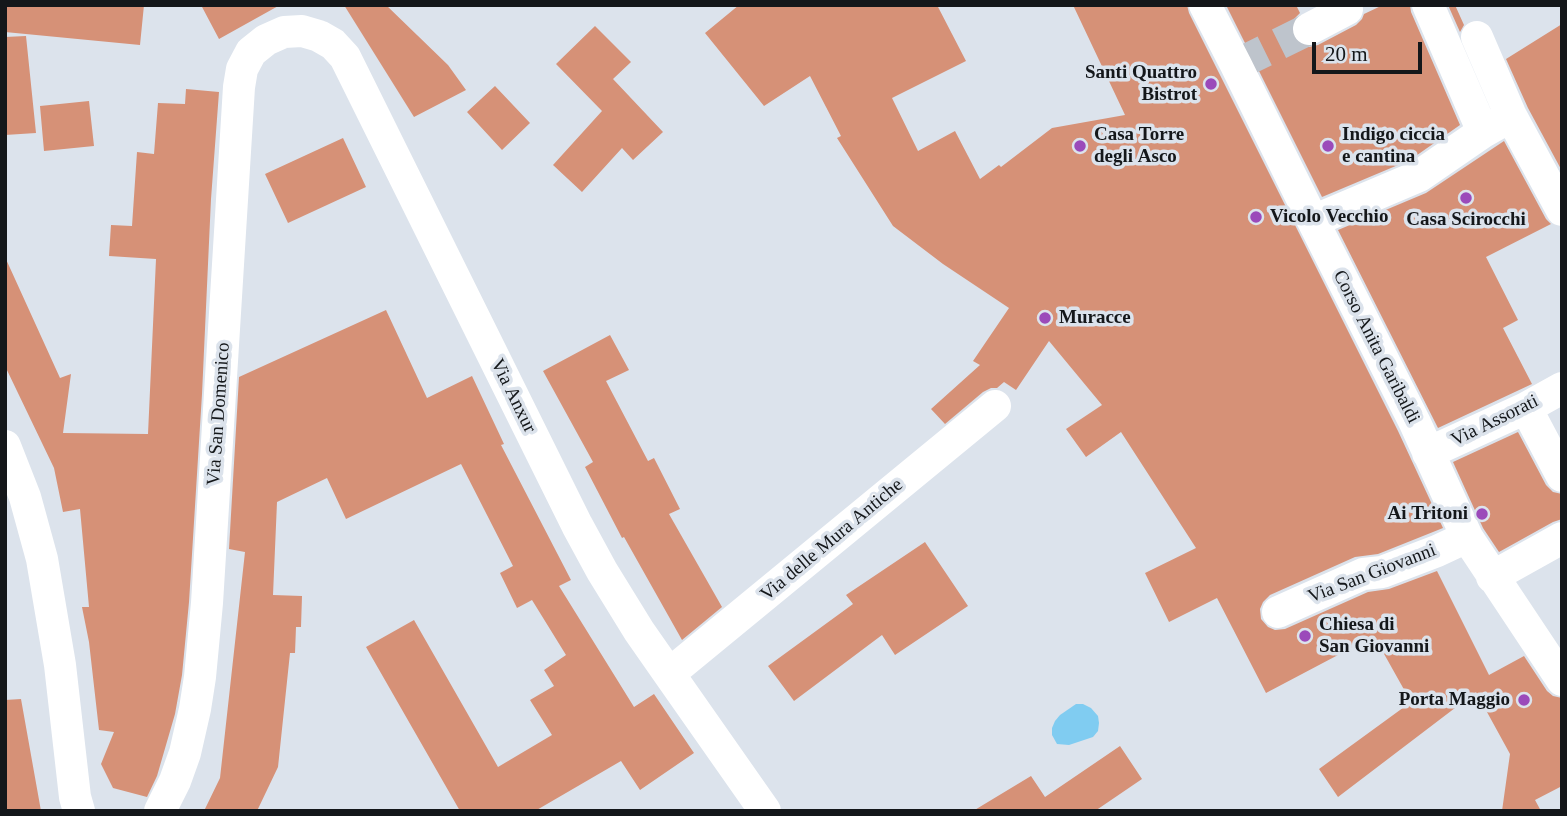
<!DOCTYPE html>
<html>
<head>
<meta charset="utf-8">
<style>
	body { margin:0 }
	#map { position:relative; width:1567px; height:816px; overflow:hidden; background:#dce3ec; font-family:"Times New Roman",serif }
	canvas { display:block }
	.frame { position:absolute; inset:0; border:7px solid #14171a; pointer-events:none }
	.scale { position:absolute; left:1312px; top:42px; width:110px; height:32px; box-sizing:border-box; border:4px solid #14171a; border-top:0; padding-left:9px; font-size:21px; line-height:24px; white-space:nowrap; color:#14171a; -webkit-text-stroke:5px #dce3ec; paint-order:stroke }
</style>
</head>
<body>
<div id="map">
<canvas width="1567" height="816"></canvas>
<div class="frame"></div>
<div class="scale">20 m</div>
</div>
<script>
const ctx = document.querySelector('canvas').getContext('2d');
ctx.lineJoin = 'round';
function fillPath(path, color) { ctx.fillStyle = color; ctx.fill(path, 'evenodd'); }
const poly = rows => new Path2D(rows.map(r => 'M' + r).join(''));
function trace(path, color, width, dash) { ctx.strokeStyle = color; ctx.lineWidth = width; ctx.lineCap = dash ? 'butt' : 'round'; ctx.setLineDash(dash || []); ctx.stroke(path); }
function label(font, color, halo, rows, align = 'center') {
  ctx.font = font + ' "Times New Roman",serif'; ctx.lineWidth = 7; ctx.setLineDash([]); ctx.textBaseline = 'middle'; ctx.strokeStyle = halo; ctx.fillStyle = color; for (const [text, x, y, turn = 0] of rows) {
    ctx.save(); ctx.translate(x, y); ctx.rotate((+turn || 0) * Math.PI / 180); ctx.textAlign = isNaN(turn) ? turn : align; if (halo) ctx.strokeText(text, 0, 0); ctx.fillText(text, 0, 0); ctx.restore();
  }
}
const water = poly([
	[1076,704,1083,704,1091,708,1098,716,1099,723,1098,731,1093,737,1069,745,1057,744,1052,735,1052,728,1055,721,1060,715]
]);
const building = poly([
	[5,5,144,5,140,45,5,32],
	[201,5,280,5,219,39],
	[344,5,386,5,448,65,466,90,414,117],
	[739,5,937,5,966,61,892,98,918,151,955,131,980,179,999,165,1001,167,1052,128,1125,115,1073,5,1187,5,1189,13,1398,431,1443,528,1378,554,1355,557,1270,595,1263,602,1260,609,1261,619,1268,627,1275,630,1285,629,1368,592,1389,589,1437,571,1489,675,1524,656,1547,691,1553,696,1562,698,1562,786,1535,800,1541,811,1502,811,1510,754,1476,692,1338,797,1319,769,1411,702,1374,636,1266,693,1217,598,1169,622,1145,573,1196,548,1121,432,1086,457,1066,429,1102,405,1049,341,1016,390,1004,382,997,388,991,388,983,392,945,424,931,409,980,365,973,361,1009,308,943,264,893,226,837,138,841,136,810,76,764,106,705,33],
	[1226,5,1296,5,1300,13,1294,19,1291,28,1292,37,1300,45,1309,47,1318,45,1356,25,1362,19,1364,14,1383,5,1410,5,1411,12,1460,125,1410,160,1322,197],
	[1448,5,1455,5,1464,25,1460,32],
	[1562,24,1562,171,1528,108,1506,59],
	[595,26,631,62,613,79,663,132,633,160,622,148,582,192,553,165,602,111,556,64],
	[26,36,36,133,5,135,5,37],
	[495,86,530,123,502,150,467,112],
	[186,89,219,92,211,199,202,394,189,602,182,675,175,714,157,776,147,797,113,788,101,764,114,732,99,730,89,642,82,607,89,607,80,509,63,512,54,468,5,366,5,257,60,378,71,374,63,433,148,434,156,259,109,256,111,225,132,226,137,152,154,154,158,103,185,104],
	[89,101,94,146,44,151,40,106],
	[343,138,366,187,288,223,265,174],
	[1504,141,1546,219,1551,224,1486,257,1518,320,1503,328,1532,384,1438,428,1338,230,1426,193],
	[386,310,427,398,472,376,504,444,501,445,571,580,559,586,634,707,654,694,694,753,640,790,621,761,535,811,460,811,366,647,414,620,498,767,552,735,530,700,554,686,544,670,566,655,532,600,517,608,500,573,513,566,461,464,346,519,327,478,277,502,273,595,302,596,301,627,296,627,295,653,290,653,278,767,257,811,204,811,220,778,245,552,229,549,239,377],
	[610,335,629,370,606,381,648,461,654,458,680,509,669,514,722,607,682,640,624,537,622,538,585,467,593,462,543,371],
	[1518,432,1546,485,1553,492,1562,494,1562,519,1553,522,1499,552,1483,528,1453,462],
	[925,542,968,606,895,655,882,635,794,701,768,666,853,604,846,595],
	[21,699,41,811,5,811,5,700],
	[1120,746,1142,779,1095,811,973,811,1031,776,1045,797]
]);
const streetTunnel = poly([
	[1236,65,1309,29]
]);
const street = poly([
	[1205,5,1236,65,1313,221,1415,423,1467,537,1562,680],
	[1428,5,1483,132],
	[1309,29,1347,9,1345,5],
	[1477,37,1511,116,1562,210],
	[1313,221,1419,176,1483,132,1511,116],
	[1526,408,1562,476],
	[5,446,25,497,42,559,60,665,75,797,79,811],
	[1428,453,1526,408,1562,388],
	[1492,577,1562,538],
	[1278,612,1363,574,1382,572,1437,551,1467,537],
	[669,674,995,406],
	[160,811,175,781,185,753,195,709,200,677,207,603,239,87,242,69,251,52,266,40,284,32,302,31,319,36,333,44,345,57,577,525,602,571,639,631,669,674,765,811]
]);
const markers = [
	[1211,84,7,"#9b4aba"],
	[1080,146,7,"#9b4aba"],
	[1328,146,7,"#9b4aba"],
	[1466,198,7,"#9b4aba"],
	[1256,217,7,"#9b4aba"],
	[1045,318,7,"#9b4aba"],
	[1482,514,7,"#9b4aba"],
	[1305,636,7,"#9b4aba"],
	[1524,700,7,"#9b4aba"]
];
const poiNames = [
	["Santi Quattro",1197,73,"right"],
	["Bistrot",1197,95,"right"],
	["Casa Torre",1094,135],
	["degli Asco",1094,157],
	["Indigo ciccia",1342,135],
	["e cantina",1342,157],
	["Vicolo Vecchio",1270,217],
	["Casa Scirocchi",1466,220,"center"],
	["Muracce",1059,318],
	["Ai Tritoni",1468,514,"right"],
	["Chiesa di",1319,625],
	["San Giovanni",1319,647],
	["Porta Maggio",1510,700,"right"]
];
const streetNames = [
	["Corso Anita Garibaldi",1376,347,63],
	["Via Anxur",513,396,64],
	["Via San Domenico",219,414,-86],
	["Via Assorati",1495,421,-26],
	["Via delle Mura Antiche",832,540,-40],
	["Via San Giovanni",1372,574,-21]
];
fillPath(water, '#80ccf1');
fillPath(building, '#d69177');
trace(streetTunnel, '#bec4cc', 32, [32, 16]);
trace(street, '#fff', 32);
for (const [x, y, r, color] of markers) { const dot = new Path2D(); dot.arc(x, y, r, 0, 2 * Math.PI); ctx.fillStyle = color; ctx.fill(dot); trace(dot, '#dce3ec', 2.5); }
label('bold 19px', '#14171a', '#dce3ec', poiNames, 'left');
label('19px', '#14171a', '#dce3ec', streetNames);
</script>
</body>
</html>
